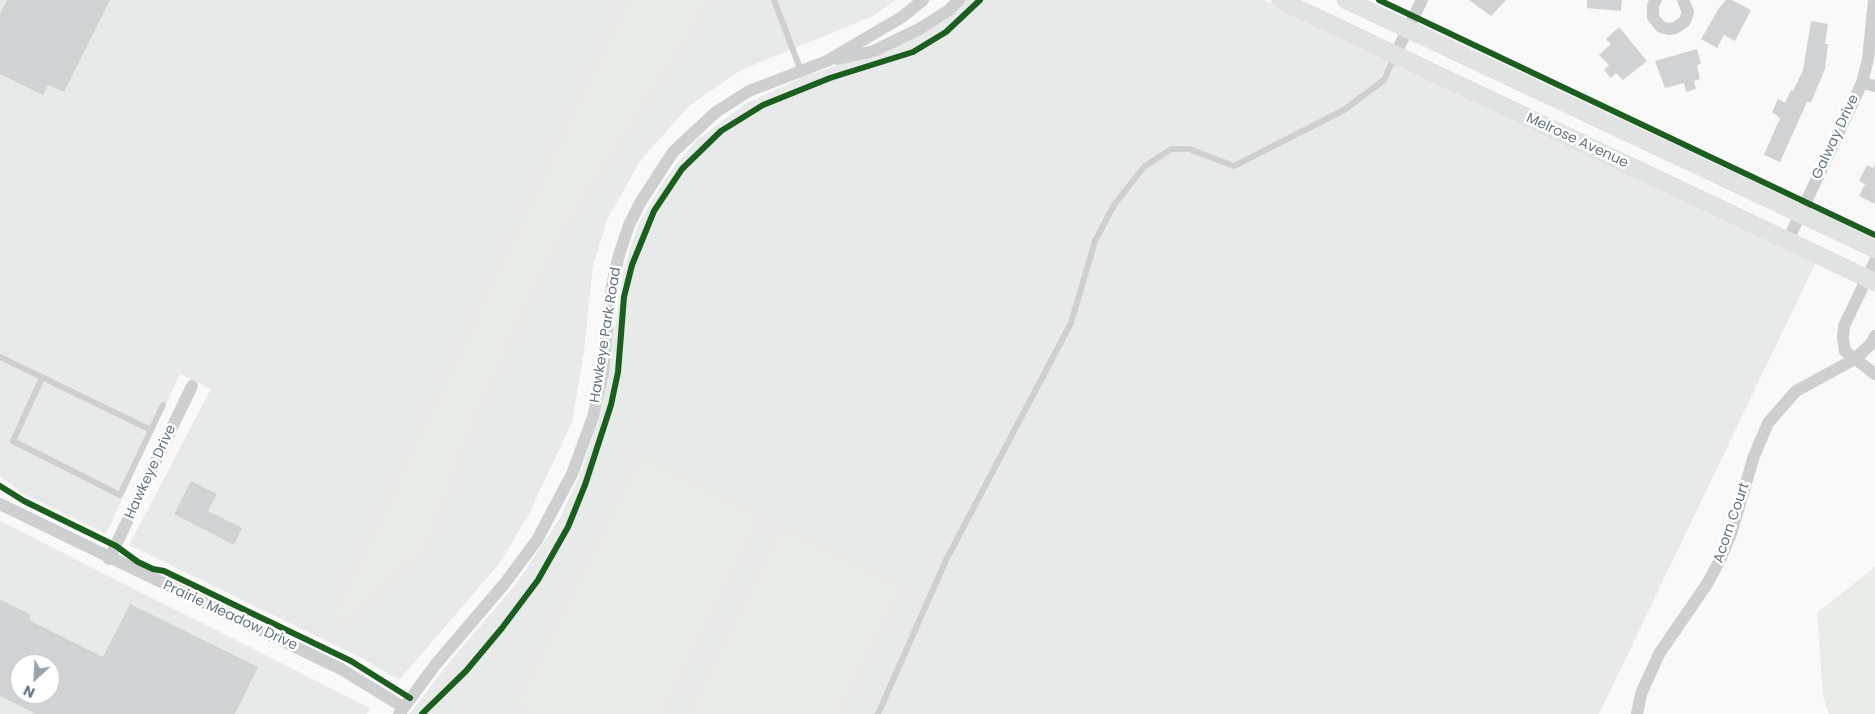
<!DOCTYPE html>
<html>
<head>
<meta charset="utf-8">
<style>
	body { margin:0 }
	#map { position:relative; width:1875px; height:714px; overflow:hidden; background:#f9f9f9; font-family:Poppins,sans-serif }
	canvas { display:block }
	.north { position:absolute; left:10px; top:654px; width:50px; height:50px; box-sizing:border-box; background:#fff; border:1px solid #c1c8cd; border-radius:50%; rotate:205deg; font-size:14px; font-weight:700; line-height:20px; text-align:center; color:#657683 }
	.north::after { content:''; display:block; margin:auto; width:18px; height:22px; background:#99a4ac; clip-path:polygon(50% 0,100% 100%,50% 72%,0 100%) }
</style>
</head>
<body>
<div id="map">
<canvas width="1875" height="714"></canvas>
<div class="north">N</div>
</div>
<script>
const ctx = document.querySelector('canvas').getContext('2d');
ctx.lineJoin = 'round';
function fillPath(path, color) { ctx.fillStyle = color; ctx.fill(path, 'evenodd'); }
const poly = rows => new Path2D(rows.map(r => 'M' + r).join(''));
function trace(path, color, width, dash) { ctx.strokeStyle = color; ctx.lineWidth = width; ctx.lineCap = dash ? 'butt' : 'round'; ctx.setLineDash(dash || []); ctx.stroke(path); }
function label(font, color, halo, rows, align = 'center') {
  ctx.font = font + ' Poppins,sans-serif'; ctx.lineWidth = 5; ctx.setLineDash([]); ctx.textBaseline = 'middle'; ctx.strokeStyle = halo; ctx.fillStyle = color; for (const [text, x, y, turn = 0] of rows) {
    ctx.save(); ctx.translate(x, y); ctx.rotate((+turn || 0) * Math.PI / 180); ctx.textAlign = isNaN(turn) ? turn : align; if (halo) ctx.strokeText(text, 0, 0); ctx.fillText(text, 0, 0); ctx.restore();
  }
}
const built = poly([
	[0,0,896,0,873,16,739,71,689,106,640,161,607,220,593,266,584,351,572,422,529,514,499,564,399,680,359,657,129,545,211,389,180,374,106,534,23,494,0,476],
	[964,0,1264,0,1816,262,1599,714,409,714,452,659,517,583,560,518,582,470,603,406,624,270,631,246,639,223,664,181,679,161,697,140,745,104,803,77,899,44],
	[0,521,370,708,367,714,0,714],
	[20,664,50,664,50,694,20,694]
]);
const green = poly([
	[626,0,707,0,697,25,560,239,484,401,427,548,341,629,335,610],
	[639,455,762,516,665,714,534,714,516,705],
	[781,526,904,587,841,714,688,714],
	[1875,567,1875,714,1829,714,1823,696,1817,613]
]);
const building = poly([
	[7,0,110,0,64,92,48,85,43,95,0,74,0,14],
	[1469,0,1506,0,1491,16],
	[1587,0,1622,0,1621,11,1587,8],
	[1726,0,1732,0,1751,10,1735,41,1724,35,1717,48,1701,39,1719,8],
	[1811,21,1828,24,1825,44,1828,44,1825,69,1811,102,1807,102,1780,162,1764,155,1780,118,1772,112,1778,99,1785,103,1791,90,1793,91,1803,70],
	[1619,27,1647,61,1623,80,1616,73,1611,78,1604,70,1609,65,1599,55,1611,44,1606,39],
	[1697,49,1701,64,1697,65,1700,79,1694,81,1696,89,1686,92,1684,83,1665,88,1655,61],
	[1875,163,1875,204,1859,196,1865,184,1859,181,1867,165,1873,168],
	[191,481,217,494,208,511,242,528,234,545,174,514],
	[0,599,31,615,29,620,103,657,130,604,258,667,235,714,36,714,0,696],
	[20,664,50,664,50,694,20,694]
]);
const service = poly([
	[774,0,801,71],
	[0,357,151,430,120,495,13,441,42,378],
	[151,430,163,405],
	[878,714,946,560,1071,323,1095,241,1114,205,1144,167,1171,149,1189,149,1234,166,1344,110,1384,80,1395,56]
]);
const minor = poly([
	[1656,0,1653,5,1653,17,1661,27,1669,29,1675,28,1685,21,1688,12,1683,0],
	[1395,55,1422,0],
	[837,59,874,51,921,28,949,10,959,0],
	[1862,83,1875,86],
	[1788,240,1862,83,1868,59,1874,0],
	[1875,261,1844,326,1843,338,1845,351,1875,374],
	[0,504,341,669,403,707],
	[109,559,192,386],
	[399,714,436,664,505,583,537,540,572,474,593,417,603,373,612,285,619,255,629,225,640,203,673,152,716,112,749,91,827,61,902,17,923,0],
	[1637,714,1641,694,1659,654,1707,584,1720,560,1731,534,1754,456,1768,423,1796,391,1855,359,1871,344,1875,336]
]);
const secondary = poly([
	[1280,0,1875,282],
	[1346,0,1875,249]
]);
const cycleway = poly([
	[1379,0,1875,235],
	[0,486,24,501,116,546,138,562,153,569,164,571,351,661,410,698],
	[422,714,466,671,502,628,538,580,568,527,585,485,611,405,618,372,624,297,632,265,654,211,682,169,721,131,763,105,830,78,913,52,946,32,980,0]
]);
const streetNames = [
	["Galway Drive",1836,137,-65],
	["Melrose Avenue",1577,141,25],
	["Hawkeye Park Road",606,335,-81],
	["Hawkeye Drive",151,472,-65],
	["Acorn Court",1732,523,-71],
	["Prairie Meadow Drive",230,616,25]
];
fillPath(built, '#e8e9e9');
fillPath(green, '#e8ebe6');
fillPath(building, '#d0d2d3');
trace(service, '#cecfd0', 6);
trace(minor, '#cecfd0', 12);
trace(secondary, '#e1e2e2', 18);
trace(cycleway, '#1b5e20', 6);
label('14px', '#657683', '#fff', streetNames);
</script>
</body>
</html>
